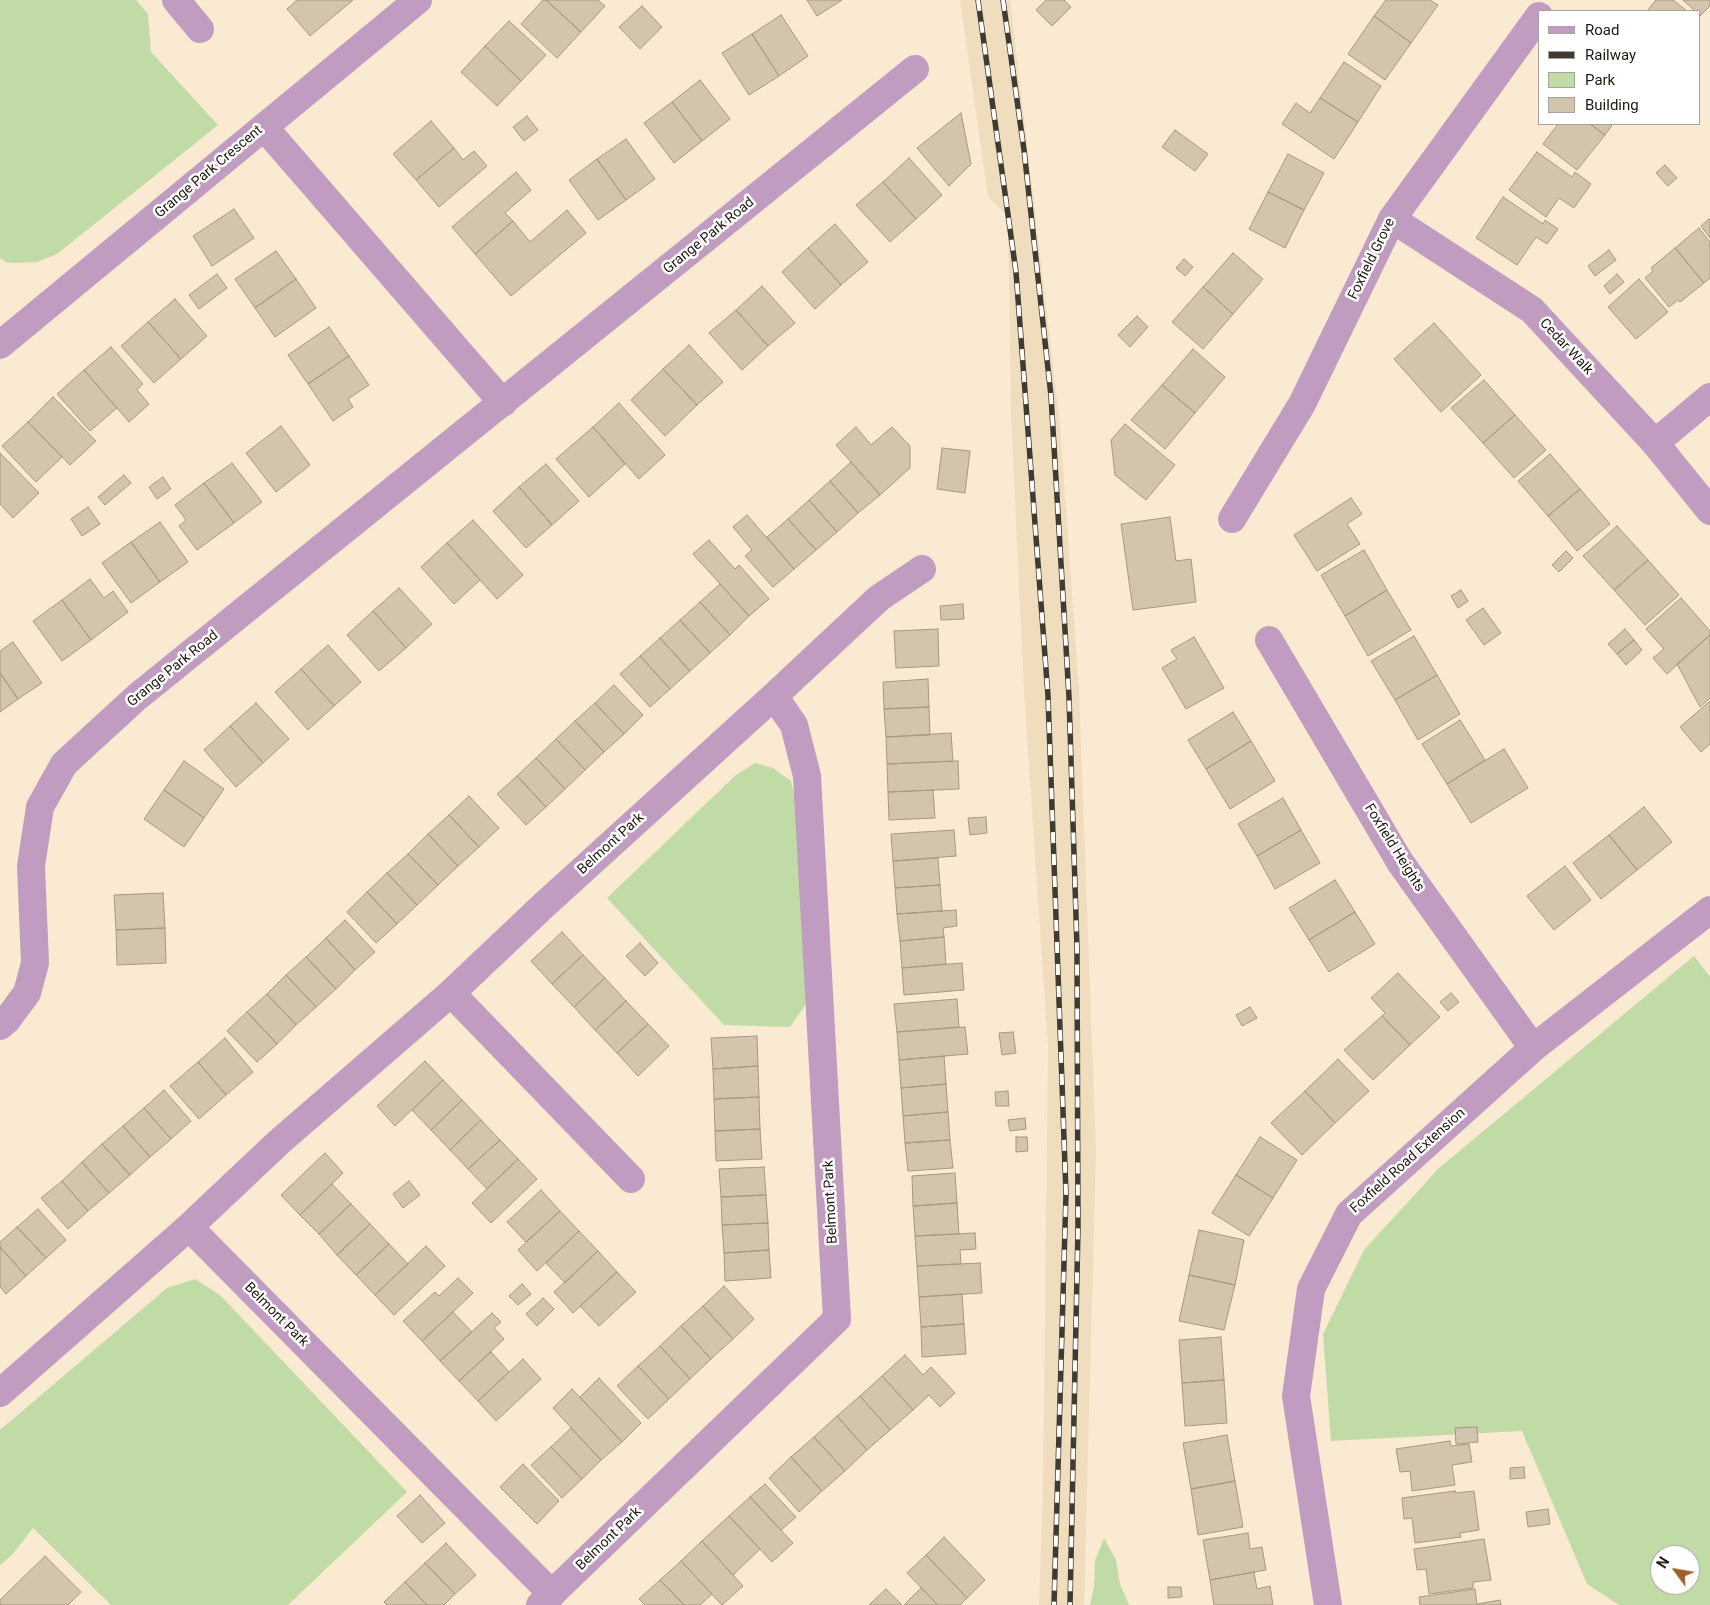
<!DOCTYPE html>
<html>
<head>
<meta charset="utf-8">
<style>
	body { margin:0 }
	#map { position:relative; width:1710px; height:1605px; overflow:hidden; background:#f9ead1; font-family:Roboto,sans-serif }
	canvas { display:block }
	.legend { position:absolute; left:1538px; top:10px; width:162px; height:115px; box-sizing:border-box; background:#fff; border:1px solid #a5a3a0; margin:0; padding:6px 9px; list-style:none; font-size:15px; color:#1f1911 }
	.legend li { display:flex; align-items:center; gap:10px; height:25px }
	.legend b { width:25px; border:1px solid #a5a3a0 }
	.north { position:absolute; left:1650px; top:1545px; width:50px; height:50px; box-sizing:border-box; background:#fff; border:1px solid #a5a3a0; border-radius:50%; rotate:302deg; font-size:14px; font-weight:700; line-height:20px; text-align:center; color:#1f1911 }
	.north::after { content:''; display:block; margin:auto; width:18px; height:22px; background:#9e6025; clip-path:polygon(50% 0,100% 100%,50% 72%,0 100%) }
</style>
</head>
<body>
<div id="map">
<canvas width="1710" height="1605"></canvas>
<ul class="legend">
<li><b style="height:6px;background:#c19cc1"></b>Road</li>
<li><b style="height:6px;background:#413a2f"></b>Railway</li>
<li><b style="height:14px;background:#c0dba6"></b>Park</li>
<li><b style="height:14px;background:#d3c5ad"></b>Building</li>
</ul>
<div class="north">N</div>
</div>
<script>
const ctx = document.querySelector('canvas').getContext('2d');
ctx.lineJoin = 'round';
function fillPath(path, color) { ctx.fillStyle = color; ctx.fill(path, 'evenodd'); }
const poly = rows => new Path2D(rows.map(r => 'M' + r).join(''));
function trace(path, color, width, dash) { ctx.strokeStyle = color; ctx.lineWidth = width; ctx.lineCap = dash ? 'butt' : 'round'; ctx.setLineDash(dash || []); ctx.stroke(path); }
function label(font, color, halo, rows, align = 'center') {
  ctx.font = font + ' Roboto,sans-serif'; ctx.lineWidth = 5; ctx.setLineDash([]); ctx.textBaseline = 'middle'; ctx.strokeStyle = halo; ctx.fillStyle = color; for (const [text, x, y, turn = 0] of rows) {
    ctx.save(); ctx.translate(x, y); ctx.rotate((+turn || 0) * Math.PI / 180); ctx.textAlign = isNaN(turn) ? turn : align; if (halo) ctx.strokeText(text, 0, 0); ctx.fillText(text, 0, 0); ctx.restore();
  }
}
const built = poly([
	[960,0,1010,0,1060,425,1079,690,1096,1151,1084,1605,1039,1605,1043,1488,1048,1048,1024,691,1011,414,1008,216,988,197]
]);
const green = poly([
	[0,0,136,0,148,14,151,52,218,125,57,254,37,262,15,263,6,262,0,258],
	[755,763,773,768,791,781,795,799,810,998,790,1027,724,1025,607,898,736,775],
	[1694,956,1710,977,1710,1605,1619,1605,1587,1584,1522,1431,1331,1441,1323,1334,1364,1250,1439,1168],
	[1660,1555,1690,1555,1690,1585,1660,1585],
	[195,1279,220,1295,407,1492,288,1605,111,1605,33,1528,12,1555,0,1565,0,1430,167,1288],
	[1104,1538,1116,1560,1120,1584,1129,1605,1090,1605,1094,1587,1095,1561]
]);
const building = poly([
	[297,0,353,0,310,36,287,9,297,0],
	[543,0,546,0,581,32,557,58,521,24,543,0],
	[546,0,598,0,605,6,581,32,546,0],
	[807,0,842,0,817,16,807,0],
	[1046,0,1064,0,1071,7,1052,26,1036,10,1046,0],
	[1386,0,1430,0,1438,5,1411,43,1374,16,1386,0],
	[1656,0,1673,0,1687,11,1647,11,1656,0],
	[1683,0,1710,0,1710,6,1700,16,1699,11,1695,11,1683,0],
	[642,6,662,27,640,49,619,27,642,6],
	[781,15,808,56,779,76,752,34,781,15],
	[1374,16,1411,43,1385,80,1348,54,1374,16],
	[509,21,546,55,521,81,485,46,509,21],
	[752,34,779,76,749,95,722,53,752,34],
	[485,46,521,81,497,106,461,72,485,46],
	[1344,62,1381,86,1358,122,1320,98,1344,62],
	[700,80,730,119,702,141,672,102,700,80],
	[1320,98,1358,122,1334,159,1282,124,1296,103,1310,113,1320,98],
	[672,102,702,141,674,163,644,123,672,102],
	[961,113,971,164,949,186,917,148,961,113],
	[527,116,538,130,524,141,513,127,527,116],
	[431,121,454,148,416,180,393,154,431,121],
	[1558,124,1590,124,1605,135,1577,170,1543,144,1558,124],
	[1590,124,1613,124,1605,135,1590,124],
	[1175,130,1208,154,1195,171,1162,147,1175,130],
	[626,139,655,179,626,200,597,159,626,139],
	[454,148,463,160,474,151,487,166,439,207,416,180,454,148],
	[1537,152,1572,177,1575,172,1591,184,1574,208,1559,198,1546,217,1509,190,1537,152],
	[1288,154,1324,173,1304,210,1268,192,1288,154],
	[909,158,942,195,916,219,883,182,909,158],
	[597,159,626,200,598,220,569,180,597,159],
	[1665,165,1677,178,1668,186,1656,173,1665,165],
	[516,172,531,190,505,213,513,221,475,254,452,227,516,172],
	[883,182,916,219,890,242,856,205,883,182],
	[1268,192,1304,210,1285,248,1249,229,1268,192],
	[1503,197,1543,224,1545,220,1558,229,1547,244,1536,237,1517,265,1476,238,1503,197],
	[234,209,254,238,212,266,193,236,234,209],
	[567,210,586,233,511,296,475,254,513,221,530,242,567,210],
	[1709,219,1710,220,1710,238,1701,226,1709,219],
	[835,224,868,262,841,285,808,248,835,224],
	[1699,228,1710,242,1710,278,1704,283,1675,248,1699,228],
	[808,248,841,285,815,309,782,272,808,248],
	[1675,248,1704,283,1680,302,1678,300,1669,307,1645,278,1653,271,1651,268,1675,248],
	[1609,250,1616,260,1595,276,1588,266,1609,250],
	[276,251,296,279,255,308,235,279,276,251],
	[1233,253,1263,279,1233,314,1203,287,1233,253],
	[1184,259,1193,267,1185,276,1176,268,1184,259],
	[217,274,227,288,199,309,189,295,217,274],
	[1617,274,1624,282,1610,294,1604,286,1617,274],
	[296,279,316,308,275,337,255,308,296,279],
	[1639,279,1668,312,1636,339,1608,307,1639,279],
	[762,286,795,323,768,346,736,310,762,286],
	[1203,287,1233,314,1203,349,1172,322,1203,287],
	[175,299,207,336,181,359,148,322,175,299],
	[736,310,768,346,742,370,709,333,736,310],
	[1137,316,1148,327,1130,347,1118,335,1137,316],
	[148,322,181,359,154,383,121,346,148,322],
	[1434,323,1481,375,1441,412,1394,359,1434,323],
	[329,327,349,356,308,384,288,355,329,327],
	[689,345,723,382,697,405,663,369,689,345],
	[111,347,143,384,137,390,149,404,129,422,84,370,111,347],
	[1193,349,1225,377,1195,413,1162,385,1193,349],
	[349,356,369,385,348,399,353,407,333,421,308,384,349,356],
	[663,369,697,405,665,436,631,400,663,369],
	[84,370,117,408,90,431,57,394,84,370],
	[1484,380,1515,415,1483,443,1451,408,1484,380],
	[1162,385,1195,413,1165,449,1131,420,1162,385],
	[53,397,96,441,70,465,28,422,53,397],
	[619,403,665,455,639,479,593,427,619,403],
	[1515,415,1546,450,1514,478,1483,443,1515,415],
	[28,422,62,457,36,482,2,446,28,422],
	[1125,424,1175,465,1146,500,1115,475,1111,440,1125,424],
	[281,426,310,465,276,492,246,453,281,426],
	[593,427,625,464,589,497,556,459,593,427],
	[856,427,871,445,892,427,910,446,910,468,880,495,836,445,856,427],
	[942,448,970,451,965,493,937,489,942,448],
	[0,453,39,493,13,518,0,504,0,453],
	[1550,454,1580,489,1548,516,1518,481,1550,454],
	[851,462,880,495,858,513,830,481,851,462],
	[232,463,262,502,234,523,204,483,232,463],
	[546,464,579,501,552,525,519,487,546,464],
	[124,475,131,483,105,505,98,497,124,475],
	[163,477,171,489,157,499,149,487,163,477],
	[830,481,858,513,837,532,809,500,830,481],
	[204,483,234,523,197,550,179,526,186,520,175,505,204,483],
	[519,487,552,525,526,548,493,511,519,487],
	[1580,489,1610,524,1577,551,1548,516,1580,489],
	[1351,498,1362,514,1347,524,1360,544,1317,571,1294,535,1351,498],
	[809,500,837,532,816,550,788,519,809,500],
	[88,507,100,524,82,536,71,519,88,507],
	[747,515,794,569,773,587,745,556,752,550,733,527,747,515],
	[1170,517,1176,561,1191,559,1196,602,1133,610,1121,524,1170,517],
	[788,519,816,550,794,569,767,537,788,519],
	[473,520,523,575,497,599,447,543,473,520],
	[160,522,188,562,160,582,131,542,160,522],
	[1617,526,1648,560,1614,590,1583,556,1617,526],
	[709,540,735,569,739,565,769,599,749,616,693,554,709,540],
	[131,542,160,582,131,603,102,563,131,542],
	[447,543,480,580,454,604,421,567,447,543],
	[1364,550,1387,590,1345,616,1321,575,1364,550],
	[1566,551,1573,558,1559,572,1552,565,1566,551],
	[1648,560,1679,595,1645,625,1614,590,1648,560],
	[90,579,104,598,113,591,128,612,91,640,62,600,90,579],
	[720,584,749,616,730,635,700,602,720,584],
	[399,588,432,624,406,648,373,611,399,588],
	[1387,590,1411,630,1368,656,1345,616,1387,590],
	[1461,590,1468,601,1458,608,1451,596,1461,590],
	[1681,598,1710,631,1710,635,1667,674,1653,658,1664,649,1646,629,1681,598],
	[62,600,91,640,62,661,33,621,62,600],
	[700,602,730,635,710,653,680,620,700,602],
	[963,604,964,619,941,620,940,606,963,604],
	[1483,608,1501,633,1484,645,1466,620,1483,608],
	[373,611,406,648,379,671,347,635,373,611],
	[680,620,710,653,690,671,660,638,680,620],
	[938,629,939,666,896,668,894,631,938,629],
	[1625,629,1634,640,1617,654,1608,644,1625,629],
	[1710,635,1710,698,1700,707,1677,664,1710,635],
	[1414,636,1437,675,1395,700,1371,661,1414,636],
	[1194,637,1224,688,1186,709,1162,668,1177,659,1171,650,1194,637],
	[660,638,690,671,670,689,640,656,660,638],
	[1634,640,1642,650,1626,665,1617,654,1634,640],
	[13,642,42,683,18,699,0,673,0,651,13,642],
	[328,645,361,682,334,706,301,669,328,645],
	[640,656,670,689,650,707,620,674,640,656],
	[301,669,334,706,308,730,275,692,301,669],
	[0,673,18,699,0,712,0,673],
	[1437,675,1460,714,1418,740,1395,700,1437,675],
	[928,679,929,707,884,709,883,682,928,679],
	[614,685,643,715,624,734,595,703,614,685],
	[1710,701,1710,744,1701,752,1680,727,1710,701],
	[256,703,289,739,263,763,230,726,256,703],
	[595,703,624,734,604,752,575,721,595,703],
	[929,707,930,735,886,737,884,709,929,707],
	[1233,712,1251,741,1206,769,1188,740,1233,712],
	[1460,720,1485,760,1447,784,1422,744,1460,720],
	[575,721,604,752,585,770,556,739,575,721],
	[230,726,263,763,236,787,204,750,230,726],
	[951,733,953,761,887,764,886,737,951,733],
	[556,739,585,770,565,789,536,758,556,739],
	[1251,741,1275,781,1230,809,1206,769,1251,741],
	[1504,749,1528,788,1471,823,1447,784,1504,749],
	[536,758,565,789,546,807,517,776,536,758],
	[184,761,224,789,204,818,164,790,184,761],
	[958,761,959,789,888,792,887,764,958,761],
	[517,776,546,807,526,825,497,794,517,776],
	[164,790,204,818,184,847,144,819,164,790],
	[933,790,935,818,889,820,888,792,933,790],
	[469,796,499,828,479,847,449,815,469,796],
	[1283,798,1301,830,1257,856,1238,824,1283,798],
	[1644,807,1672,842,1637,870,1609,835,1644,807],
	[449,815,479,847,458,866,428,834,449,815],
	[986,817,987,833,970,835,968,818,986,817],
	[954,830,956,856,893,861,891,834,954,830],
	[1301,830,1320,863,1275,889,1257,856,1301,830],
	[428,834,458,866,438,885,408,854,428,834],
	[1609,835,1637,870,1601,899,1573,863,1609,835],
	[408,854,438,885,417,905,387,873,408,854],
	[938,858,940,885,895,888,893,861,938,858],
	[1565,866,1591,900,1554,930,1527,896,1565,866],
	[387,873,417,905,397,924,367,892,387,873],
	[1335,880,1355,912,1309,940,1289,908,1335,880],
	[940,885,942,911,897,914,895,888,940,885],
	[367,892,397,924,376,943,347,912,367,892],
	[163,893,165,928,116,930,114,895,163,893],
	[956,910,957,926,943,928,944,937,900,941,897,914,956,910],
	[1355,912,1375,944,1329,972,1309,940,1355,912],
	[345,920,375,952,355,970,326,938,345,920],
	[165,928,166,963,117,965,116,930,165,928],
	[562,932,583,955,552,984,531,961,562,932],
	[944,937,946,964,902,968,900,941,944,937],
	[326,938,355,970,336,989,306,957,326,938],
	[640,943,658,963,645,976,626,956,640,943],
	[583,955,605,978,574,1007,552,984,583,955],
	[306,957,336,989,316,1007,286,975,306,957],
	[962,963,964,990,904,995,902,968,962,963],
	[1398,973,1440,1017,1410,1045,1382,1016,1385,1013,1371,998,1398,973],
	[286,975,316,1007,296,1025,267,994,286,975],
	[605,978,626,1001,595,1030,574,1007,605,978],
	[1451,993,1459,1002,1448,1011,1440,1002,1451,993],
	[267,994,296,1025,277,1044,247,1012,267,994],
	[957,999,959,1027,897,1032,894,1004,957,999],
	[626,1001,648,1024,617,1053,595,1030,626,1001],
	[1250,1007,1257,1018,1242,1026,1236,1015,1250,1007],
	[247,1012,277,1044,257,1062,227,1031,247,1012],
	[1382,1016,1410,1045,1373,1080,1344,1050,1382,1016],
	[648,1024,669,1046,638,1076,617,1053,648,1024],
	[965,1027,968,1054,899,1060,897,1032,965,1027],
	[1013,1032,1016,1053,1002,1055,999,1033,1013,1032],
	[757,1036,758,1066,713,1069,711,1038,757,1036],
	[225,1038,253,1072,226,1095,198,1062,225,1038],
	[944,1056,946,1084,901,1088,899,1060,944,1056],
	[1338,1059,1369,1091,1335,1123,1305,1091,1338,1059],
	[425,1061,443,1080,395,1126,377,1106,425,1061],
	[198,1062,226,1095,199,1119,170,1086,198,1062],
	[758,1066,759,1097,714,1099,713,1069,758,1066],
	[443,1080,462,1100,431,1130,412,1110,443,1080],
	[946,1084,948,1112,903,1116,901,1088,946,1084],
	[164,1090,191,1121,171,1139,144,1108,164,1090],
	[1008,1091,1009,1106,996,1106,995,1092,1008,1091],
	[1305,1091,1335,1123,1302,1155,1271,1123,1305,1091],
	[759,1097,760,1129,715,1131,714,1099,759,1097],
	[462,1100,481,1120,450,1150,431,1130,462,1100],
	[144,1108,171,1139,150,1157,123,1126,144,1108],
	[948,1112,950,1140,905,1143,903,1116,948,1112],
	[1025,1118,1026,1129,1010,1131,1008,1120,1025,1118],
	[481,1120,500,1140,468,1169,450,1150,481,1120],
	[123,1126,150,1157,130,1175,102,1144,123,1126],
	[760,1129,762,1159,716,1161,715,1131,760,1129],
	[1016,1137,1027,1137,1028,1151,1016,1152,1016,1137],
	[1260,1137,1297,1160,1273,1198,1236,1175,1260,1137],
	[500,1140,518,1159,487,1189,468,1169,500,1140],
	[950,1140,953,1168,908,1171,905,1143,950,1140],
	[102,1144,130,1175,109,1193,82,1162,102,1144],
	[325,1153,343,1173,300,1215,281,1195,325,1153],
	[518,1159,537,1179,491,1223,472,1203,518,1159],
	[82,1162,109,1193,88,1211,62,1181,82,1162],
	[764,1167,766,1195,721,1197,719,1169,764,1167],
	[955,1173,957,1203,913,1206,912,1176,955,1173],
	[1236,1175,1273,1198,1249,1236,1212,1213,1236,1175],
	[62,1181,88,1211,68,1229,41,1198,62,1181],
	[409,1181,420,1195,403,1208,393,1194,409,1181],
	[332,1184,351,1204,319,1234,300,1215,332,1184],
	[541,1190,560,1211,526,1242,507,1222,541,1190],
	[766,1195,768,1223,722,1225,721,1197,766,1195],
	[957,1203,959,1234,915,1236,913,1206,957,1203],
	[351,1204,370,1224,337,1255,319,1234,351,1204],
	[38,1209,66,1240,46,1258,17,1227,38,1209],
	[560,1211,579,1231,537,1271,518,1250,560,1211],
	[768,1223,769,1250,724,1253,722,1225,768,1223],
	[370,1224,389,1244,356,1275,337,1255,370,1224],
	[17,1227,46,1258,26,1276,0,1247,0,1242,17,1227],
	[1199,1230,1244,1240,1235,1285,1189,1275,1199,1230],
	[579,1231,598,1251,565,1283,546,1263,579,1231],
	[975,1233,976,1249,960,1250,961,1264,917,1266,915,1236,975,1233],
	[389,1244,408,1264,375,1295,356,1275,389,1244],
	[426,1246,445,1266,394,1315,375,1295,426,1246],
	[0,1247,26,1276,6,1294,0,1287,0,1247],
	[769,1250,771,1278,725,1281,724,1253,769,1250],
	[598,1251,617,1272,573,1313,554,1292,598,1251],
	[980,1263,982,1293,919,1297,917,1266,980,1263],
	[617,1272,636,1292,599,1326,580,1306,617,1272],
	[1189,1275,1235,1285,1224,1330,1179,1321,1189,1275],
	[458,1278,473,1293,422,1341,403,1321,435,1292,439,1296,458,1278],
	[522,1284,531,1294,518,1305,509,1296,522,1284],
	[724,1286,754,1319,733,1339,703,1306,724,1286],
	[962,1294,964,1324,921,1327,919,1297,962,1294],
	[543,1298,554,1309,537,1326,526,1314,543,1298],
	[703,1306,733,1339,711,1359,681,1326,703,1306],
	[453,1312,472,1332,440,1361,422,1341,453,1312],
	[492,1313,501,1322,494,1328,504,1339,459,1381,440,1361,492,1313],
	[964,1324,966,1354,922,1357,921,1327,964,1324],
	[681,1326,711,1359,690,1379,660,1346,681,1326],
	[1221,1337,1224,1380,1182,1383,1179,1340,1221,1337],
	[660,1346,690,1379,669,1399,638,1366,660,1346],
	[491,1352,509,1372,478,1401,459,1381,491,1352],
	[905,1355,923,1375,931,1367,955,1393,940,1407,929,1395,913,1410,882,1376,905,1355],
	[523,1359,541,1379,496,1421,478,1401,523,1359],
	[638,1366,669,1399,648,1419,617,1386,638,1366],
	[882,1376,913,1410,890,1430,860,1396,882,1376],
	[599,1378,641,1423,622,1442,580,1397,599,1378],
	[1224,1380,1227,1423,1185,1426,1182,1383,1224,1380],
	[572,1389,622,1442,601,1460,553,1408,572,1389],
	[860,1396,890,1430,867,1450,837,1416,860,1396],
	[837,1416,867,1450,845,1471,814,1437,837,1416],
	[1477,1427,1478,1442,1456,1444,1455,1428,1477,1427],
	[571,1428,601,1460,582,1479,551,1447,571,1428],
	[1227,1435,1235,1481,1191,1489,1183,1443,1227,1435],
	[814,1437,845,1471,822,1491,791,1457,814,1437],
	[1450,1441,1451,1446,1469,1444,1472,1462,1452,1465,1455,1485,1412,1491,1410,1471,1400,1472,1396,1449,1450,1441],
	[551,1447,582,1479,562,1498,531,1465,551,1447],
	[791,1457,822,1491,799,1512,769,1478,791,1457],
	[523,1464,559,1501,537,1524,500,1487,523,1464],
	[1524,1467,1525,1478,1510,1479,1510,1468,1524,1467],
	[1235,1481,1243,1527,1198,1535,1191,1489,1235,1481],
	[765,1484,796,1517,781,1530,750,1497,765,1484],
	[1455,1491,1455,1493,1474,1491,1479,1530,1460,1533,1461,1537,1415,1543,1412,1518,1404,1519,1402,1498,1455,1491],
	[420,1495,445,1523,422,1543,397,1516,420,1495],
	[750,1497,793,1543,772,1562,729,1516,750,1497],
	[1548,1509,1550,1524,1528,1527,1526,1512,1548,1509],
	[729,1516,760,1549,733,1575,702,1541,729,1516],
	[1248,1533,1250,1549,1262,1547,1266,1570,1210,1580,1203,1540,1248,1533],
	[944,1537,985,1580,967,1598,926,1555,944,1537],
	[1484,1539,1491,1580,1473,1582,1473,1588,1429,1594,1426,1569,1417,1570,1414,1549,1484,1539],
	[702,1541,743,1586,722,1605,681,1561,702,1541],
	[446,1543,476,1575,455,1594,425,1563,446,1543],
	[926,1555,967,1598,960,1605,938,1605,907,1573,926,1555],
	[45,1556,81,1592,68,1605,0,1605,0,1600,45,1556],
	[681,1561,712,1594,700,1605,684,1605,660,1580,681,1561],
	[425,1563,455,1594,444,1605,427,1605,405,1582,425,1563],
	[1254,1572,1257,1589,1270,1586,1273,1605,1214,1605,1210,1580,1254,1572],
	[660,1580,684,1605,645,1605,639,1599,660,1580],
	[405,1582,427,1605,387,1605,384,1602,405,1582],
	[1168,1587,1181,1587,1182,1597,1168,1598,1168,1587],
	[921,1588,938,1605,904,1605,921,1588],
	[886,1589,902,1605,869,1605,886,1589],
	[1475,1589,1477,1604,1500,1600,1501,1605,1420,1605,1419,1597,1475,1589]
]);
const street = poly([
	[176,0,200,29],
	[264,127,503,403],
	[1392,219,1532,310,1655,443,1710,511],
	[0,345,418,0],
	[1655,443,1710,397],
	[1232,519,1302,404,1392,219,1539,16],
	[1269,640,1400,862,1533,1048],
	[451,993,631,1179],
	[0,1026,6,1021,27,993,35,963,31,866,40,807,64,764,137,697,915,69],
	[189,1227,552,1594],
	[0,1393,189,1227,279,1142,451,993,543,906,774,696,879,598,922,569],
	[540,1605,837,1319,807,776,794,725,774,696],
	[1328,1605,1296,1396,1311,1289,1349,1214,1533,1048,1710,910]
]);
const rail = poly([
	[978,0,1016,272,1048,696,1066,1194,1054,1605],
	[1003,0,1024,150,1051,396,1069,697,1077,948,1078,1228,1070,1605]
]);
const streetNames = [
	["Grange Park Crescent",209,172,-40],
	["Grange Park Road",709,236,-39],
	["Foxfield Grove",1372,259,-64],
	["Cedar Walk",1566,347,47],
	["Grange Park Road",173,669,-39],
	["Belmont Park",611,844,-42],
	["Foxfield Heights",1394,848,58],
	["Foxfield Road Extension",1408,1161,-42],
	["Belmont Park",831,1202,-93],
	["Belmont Park",276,1315,45],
	["Belmont Park",609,1539,-44]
];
fillPath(built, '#f0ddbe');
fillPath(green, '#c0dba6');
fillPath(building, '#d3c5ad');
trace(building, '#a69881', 1);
trace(street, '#c19cc1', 28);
trace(rail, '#413a2f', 5.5);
trace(rail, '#fff', 4, [11]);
label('14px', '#1f1911', '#fff', streetNames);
</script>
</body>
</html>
